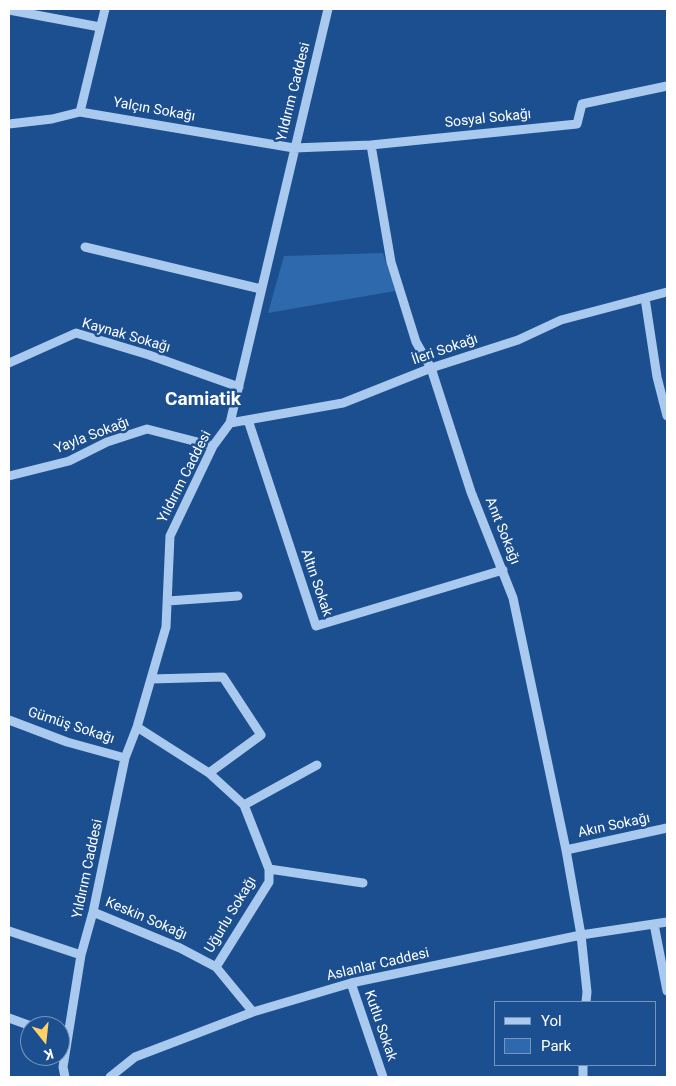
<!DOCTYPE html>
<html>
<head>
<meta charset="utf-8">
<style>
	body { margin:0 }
	#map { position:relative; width:676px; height:1086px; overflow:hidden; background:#1b4f8f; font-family:Roboto,sans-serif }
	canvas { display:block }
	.frame { position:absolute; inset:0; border:10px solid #fff; pointer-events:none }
	.legend { position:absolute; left:494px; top:1001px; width:162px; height:65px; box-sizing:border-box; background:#1b4f8f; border:1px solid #7695bc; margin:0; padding:6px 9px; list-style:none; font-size:15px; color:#fff }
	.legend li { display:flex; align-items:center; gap:10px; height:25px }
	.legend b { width:25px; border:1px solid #7695bc }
	.north { position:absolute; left:20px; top:1016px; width:50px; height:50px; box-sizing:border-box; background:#1b4f8f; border:1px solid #7695bc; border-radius:50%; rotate:164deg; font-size:14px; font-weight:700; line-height:20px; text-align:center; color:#fff }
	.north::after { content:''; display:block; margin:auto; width:18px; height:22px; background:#ffd166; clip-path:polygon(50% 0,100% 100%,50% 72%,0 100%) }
</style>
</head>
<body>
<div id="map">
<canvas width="676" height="1086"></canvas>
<div class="frame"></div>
<ul class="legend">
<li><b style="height:6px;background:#a9c9ee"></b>Yol</li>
<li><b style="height:14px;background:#2e69ad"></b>Park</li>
</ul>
<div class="north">K</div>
</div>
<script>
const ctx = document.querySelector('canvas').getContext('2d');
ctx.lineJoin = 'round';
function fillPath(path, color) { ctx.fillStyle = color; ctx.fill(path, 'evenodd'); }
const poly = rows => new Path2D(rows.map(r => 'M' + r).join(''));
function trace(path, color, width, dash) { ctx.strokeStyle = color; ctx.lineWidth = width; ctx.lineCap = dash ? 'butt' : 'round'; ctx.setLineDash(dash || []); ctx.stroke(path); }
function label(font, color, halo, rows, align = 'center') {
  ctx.font = font + ' Roboto,sans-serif'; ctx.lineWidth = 5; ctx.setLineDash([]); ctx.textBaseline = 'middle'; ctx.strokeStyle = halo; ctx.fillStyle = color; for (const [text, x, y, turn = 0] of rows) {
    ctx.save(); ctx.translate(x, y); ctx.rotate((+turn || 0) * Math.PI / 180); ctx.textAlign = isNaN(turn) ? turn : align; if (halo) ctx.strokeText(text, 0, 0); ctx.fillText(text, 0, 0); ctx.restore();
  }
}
const green = poly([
	[383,253,395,291,268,313,284,256]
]);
const minor = poly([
	[9,10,100,27],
	[80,112,105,9],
	[9,124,52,119,80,112,294,148,371,145,577,124,582,104,667,86],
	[371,145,391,262,416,342,431,368,471,492,513,598,566,850,581,935,587,992,586,1002],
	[85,247,261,289],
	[645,298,657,377,667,416],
	[9,363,76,333,149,355,239,387],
	[248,420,316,626,503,570],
	[230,423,343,403,431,368,518,340,561,320,667,292],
	[9,476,69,461,107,442,147,429,213,446],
	[168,601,238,596],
	[151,679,223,677,261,735,209,773],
	[9,720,67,742,125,758],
	[137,727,209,773,244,805,269,869,269,882,216,967],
	[244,805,317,765],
	[566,850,667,828],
	[269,869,363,883],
	[93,912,180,948,216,967,253,1012],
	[654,924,667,991],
	[9,931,81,955],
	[351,983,383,1077],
	[9,1018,31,1026],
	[65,1077,63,1067,81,955,93,912,125,758,137,727,166,627,170,536,213,446,230,423,328,9],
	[110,1077,135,1057,253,1012,351,983,581,935,667,922],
	[583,1077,583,1065]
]);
const streetNames = [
	["Yıldırım Caddesi",294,92,-76],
	["Yalçın Sokağı",154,110,10],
	["Sosyal Sokağı",488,119,-6],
	["Kaynak Sokağı",126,336,16],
	["İleri Sokağı",445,350,-19],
	["Yayla Sokağı",92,436,-21],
	["Yıldırım Caddesi",185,477,-63],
	["Anıt Sokağı",502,531,68],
	["Altın Sokak",316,583,71],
	["Gümüş Sokağı",71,726,18],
	["Akın Sokağı",614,826,-12],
	["Yıldırım Caddesi",88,869,-78],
	["Uğurlu Sokağı",231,915,-59],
	["Keskin Sokağı",146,919,23],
	["Aslanlar Caddesi",378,965,-13],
	["Kutlu Sokak",380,1026,71]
];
const districtNames = [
	["Camiatik",203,400]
];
fillPath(green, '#2e69ad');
trace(minor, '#a9c9ee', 9);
label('14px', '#fff', '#1b4f8f', streetNames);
label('bold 19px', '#fff', '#1b4f8f', districtNames);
</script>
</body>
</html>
